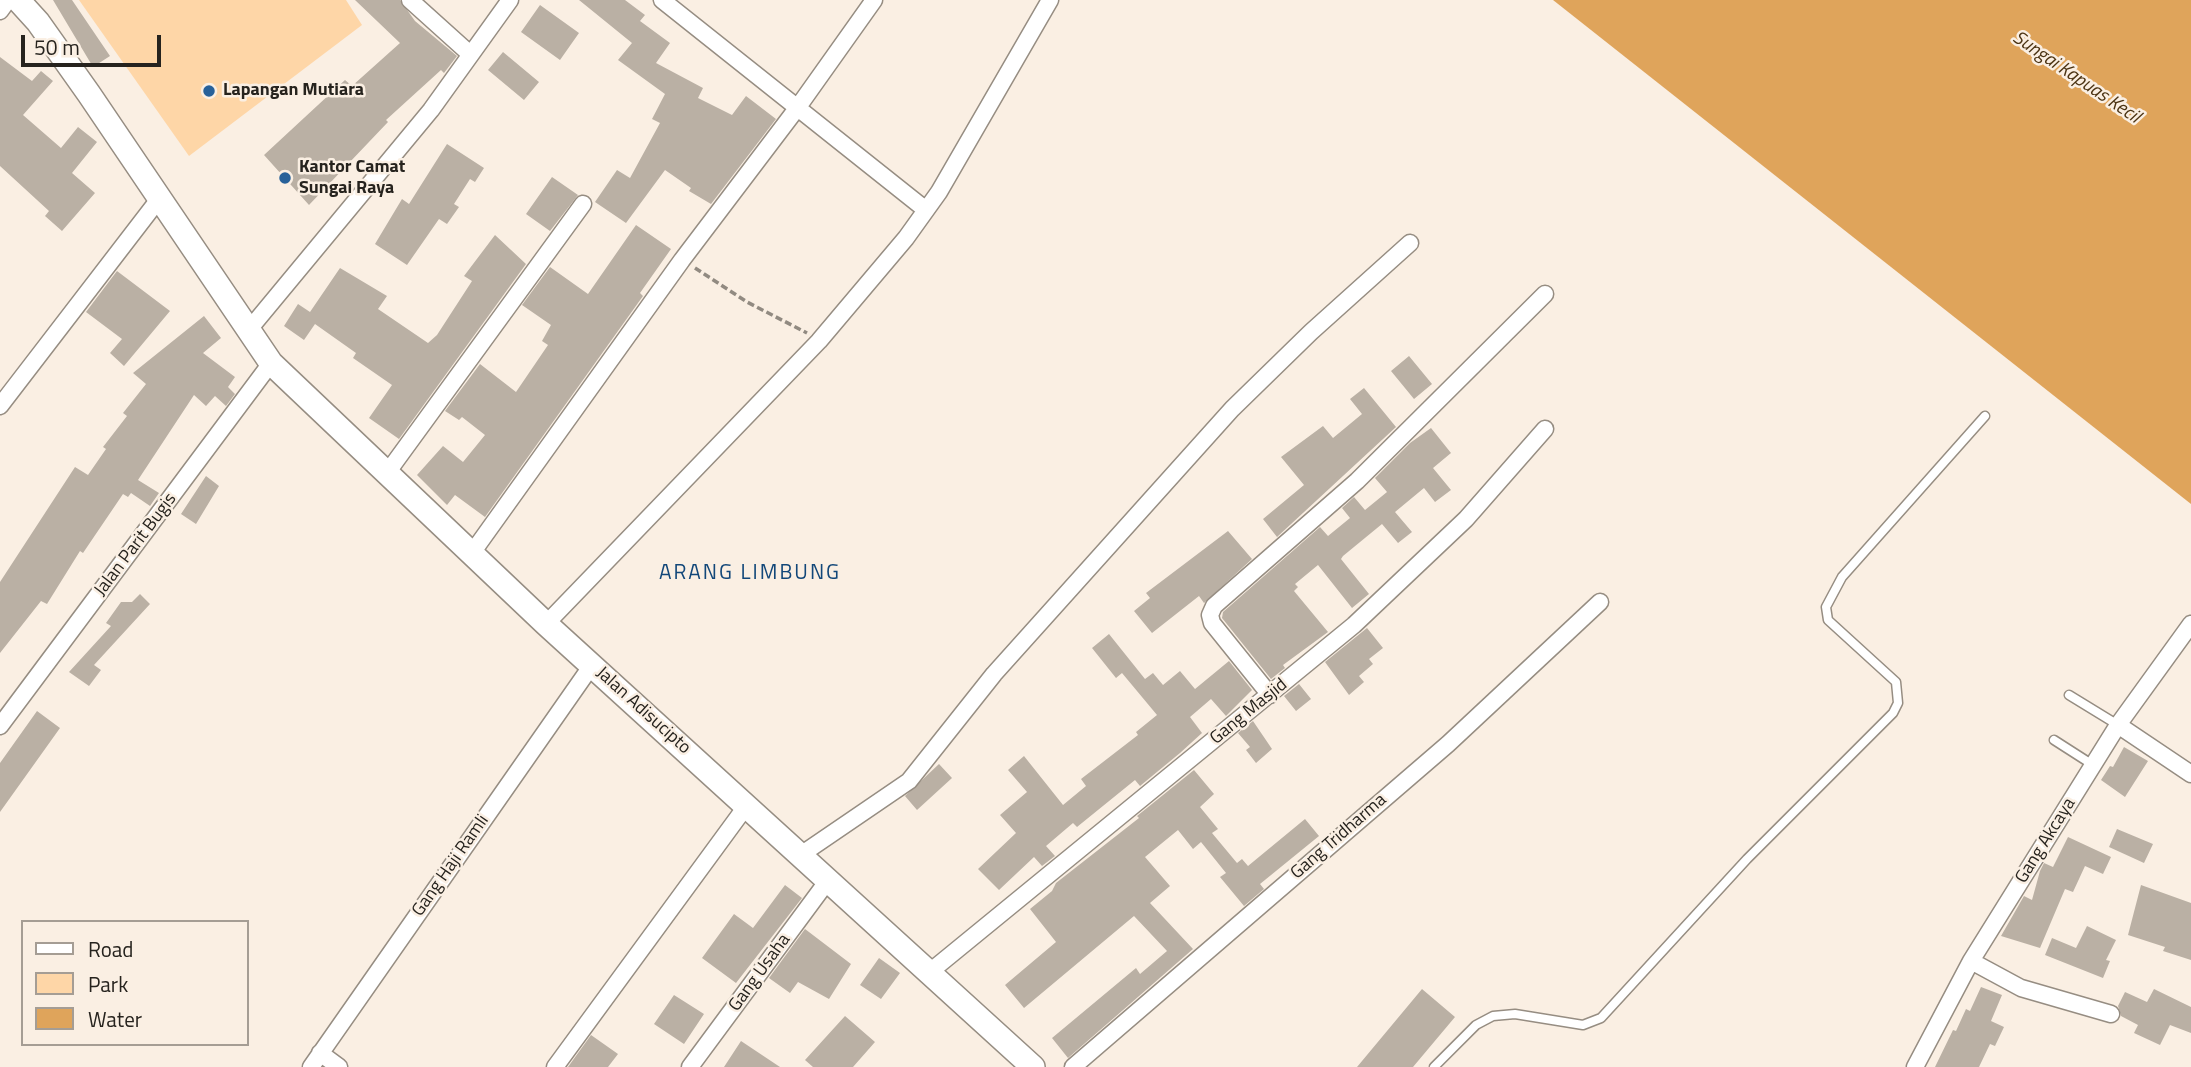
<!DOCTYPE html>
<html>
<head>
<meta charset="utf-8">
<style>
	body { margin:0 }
	#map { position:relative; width:2191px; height:1067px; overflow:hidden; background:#faefe3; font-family:"Titillium Web",sans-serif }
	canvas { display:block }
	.legend { position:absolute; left:21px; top:920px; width:228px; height:126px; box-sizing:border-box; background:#faefe3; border:2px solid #a59d94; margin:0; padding:9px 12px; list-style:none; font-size:21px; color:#26231e }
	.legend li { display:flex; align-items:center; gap:14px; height:35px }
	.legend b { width:35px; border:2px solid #a59d94 }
	.scale { position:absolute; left:21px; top:35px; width:140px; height:32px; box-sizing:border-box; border:4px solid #26231e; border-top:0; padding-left:9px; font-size:21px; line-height:24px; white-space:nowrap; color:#26231e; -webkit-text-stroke:5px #faefe3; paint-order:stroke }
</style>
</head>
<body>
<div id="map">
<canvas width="2191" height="1067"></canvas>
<ul class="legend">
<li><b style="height:9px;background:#fff"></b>Road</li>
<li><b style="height:19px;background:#fed6a7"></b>Park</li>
<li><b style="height:19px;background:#dfa45b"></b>Water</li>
</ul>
<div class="scale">50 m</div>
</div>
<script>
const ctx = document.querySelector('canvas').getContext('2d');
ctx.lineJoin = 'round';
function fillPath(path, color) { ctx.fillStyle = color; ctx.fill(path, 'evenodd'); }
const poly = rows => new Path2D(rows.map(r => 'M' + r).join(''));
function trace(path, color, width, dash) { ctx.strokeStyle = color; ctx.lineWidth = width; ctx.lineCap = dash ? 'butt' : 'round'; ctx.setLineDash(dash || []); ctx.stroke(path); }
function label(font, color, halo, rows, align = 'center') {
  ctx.font = font + ' "Titillium Web",sans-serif'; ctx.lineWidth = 5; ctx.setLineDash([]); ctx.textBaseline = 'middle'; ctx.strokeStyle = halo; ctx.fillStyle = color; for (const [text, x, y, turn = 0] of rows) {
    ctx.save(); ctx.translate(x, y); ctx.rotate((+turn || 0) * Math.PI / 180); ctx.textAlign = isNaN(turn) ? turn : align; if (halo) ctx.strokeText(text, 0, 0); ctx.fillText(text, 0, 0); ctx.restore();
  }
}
const green = poly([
	[79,0,346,0,362,25,189,156]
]);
const water = poly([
	[1553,0,2191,0,2191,504]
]);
const building = poly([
	[53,0,72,0,110,56,93,67],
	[355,0,400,0,415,21,457,56,444,73,441,70,386,120,388,122,309,205,264,155,345,80,352,86,400,43],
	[579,0,625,0,645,15,640,21,670,43,656,63,703,88,698,98,732,115,746,96,776,119,711,204,689,191,691,188,665,170,626,223,595,202,617,170,630,178,660,123,652,119,665,94,618,60,632,43],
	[540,5,579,33,560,60,521,32],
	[503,52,539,82,524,100,488,70],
	[0,57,32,81,41,71,53,81,23,115,61,148,78,127,97,142,72,173,95,193,62,231,45,216,49,211,0,166],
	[447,144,484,168,475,182,470,179,454,204,459,207,447,224,439,219,407,265,375,244,402,199,409,204],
	[552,177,578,195,550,231,526,214],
	[636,225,671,249,640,293,643,296,485,517,455,495,447,505,417,475,443,446,463,462,485,435,462,417,459,420,445,411,480,364,516,392,548,345,542,341,551,325,522,305,550,267,588,294],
	[495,235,526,264,399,439,369,418,392,385,353,358,356,353,315,324,304,340,284,326,298,304,310,312,340,268,387,296,378,309,428,343,437,335,472,281,464,276],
	[117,271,170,311,124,366,110,353,122,339,86,312],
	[204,316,221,338,203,353,235,377,228,387,235,394,226,406,215,396,206,406,194,395,138,480,159,493,150,506,131,493,128,497,123,494,83,553,80,551,47,604,41,601,0,653,0,582,75,467,88,475,106,449,103,447,127,416,123,413,146,384,133,373],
	[1409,356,1432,384,1414,399,1391,371],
	[1364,388,1396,427,1277,537,1263,519,1304,485,1281,457,1323,426,1333,438,1362,414,1350,399],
	[1431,428,1451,453,1433,468,1451,490,1435,502,1424,488,1395,512,1412,532,1398,543,1382,524,1343,556,1341,559,1369,594,1352,608,1318,565,1295,584,1298,587,1294,591,1328,632,1283,665,1285,668,1271,679,1222,618,1223,612,1320,527,1328,536,1350,518,1342,508,1354,497,1365,510,1387,492,1375,478,1410,443],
	[206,476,219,486,196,524,181,514],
	[1228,531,1252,559,1204,603,1199,596,1152,633,1134,611,1150,598,1146,593],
	[140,594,150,604,94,665,101,670,89,686,69,672,111,626,106,623,121,602,132,602],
	[1367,628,1383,648,1369,659,1373,664,1359,676,1364,682,1349,695,1325,662],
	[1109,634,1145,679,1153,673,1163,685,1180,671,1195,689,1229,661,1252,690,1226,716,1211,699,1190,717,1202,733,1180,753,1140,786,1135,780,1077,827,1073,823,1046,846,1055,856,1042,866,1034,857,999,890,978,869,1016,833,1000,815,1027,792,1008,770,1024,756,1063,805,1086,786,1081,779,1138,735,1136,732,1157,715,1122,673,1116,678,1092,648],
	[1299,684,1311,699,1296,711,1284,696],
	[37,711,60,728,0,812,0,763],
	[1253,721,1272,749,1256,763,1246,750,1250,747,1238,733],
	[2124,747,2148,761,2125,797,2101,780,2110,766,2113,767],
	[939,764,952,778,917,810,905,796],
	[1194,770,1214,794,1200,807,1218,829,1212,833,1237,863,1242,859,1248,866,1305,819,1319,836,1260,884,1264,889,1244,906,1220,877,1226,873,1201,842,1193,849,1178,830,1145,857,1170,886,1150,903,1193,949,1068,1058,1052,1038,1136,968,1140,974,1167,951,1134,916,1024,1008,1005,985,1056,942,1030,909,1052,891,1056,883,1139,818,1137,816],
	[2117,829,2153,844,2144,863,2109,847],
	[2068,837,2111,857,2103,874,2085,866,2073,892,2065,889,2040,948,2001,936,2024,896,2032,900,2040,871,2044,863,2053,867],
	[785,885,802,898,736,983,702,958,734,914,753,928],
	[2141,885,2191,903,2191,960,2163,951,2165,947,2128,935],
	[2087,926,2116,940,2106,960,2110,961,2103,978,2045,955,2052,938,2076,948],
	[805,929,851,964,829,999,798,982,790,993,769,978],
	[879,958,900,973,881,999,860,985],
	[1981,987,2002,995,1991,1021,2004,1027,1995,1046,1990,1044,1979,1067,1935,1067,1953,1030,1956,1031,1966,1009,1970,1011],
	[1422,989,1455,1017,1413,1067,1357,1067],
	[2154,989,2191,1007,2191,1033,2170,1025,2160,1045,2134,1033,2138,1025,2121,1016,2118,1006,2125,992,2147,1002],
	[674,995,704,1014,684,1044,654,1024],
	[845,1016,875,1042,853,1067,813,1067,805,1060],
	[591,1035,618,1054,608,1067,568,1067],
	[741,1041,780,1067,724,1067]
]);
const path = poly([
	[695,268,747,302,807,333]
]);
const lane = poly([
	[2069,695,2118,725],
	[2054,740,2093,765],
	[1434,1067,1476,1025,1493,1016,1515,1014,1583,1025,1601,1018,1747,859,1893,713,1898,703,1896,682,1828,620,1826,607,1842,577,1985,416]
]);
const street = poly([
	[410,0,470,54],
	[662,0,926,210],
	[0,11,8,0],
	[247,332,431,110,510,0],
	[0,406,159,199],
	[387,473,583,204],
	[472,553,682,260,798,107,874,0],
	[546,624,819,341,906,238,939,192,1050,0],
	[1270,695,1212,623,1210,615,1214,606,1357,481,1545,294],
	[2118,725,2191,774],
	[0,726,271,363],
	[802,854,909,781,994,674,1232,409,1311,332,1410,243],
	[1971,961,2021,988,2111,1014],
	[931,971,1354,625,1466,519,1545,429],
	[320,1053,339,1067],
	[311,1067,592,665],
	[555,1067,747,805],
	[690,1067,829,879],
	[1073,1067,1448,744,1600,602],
	[1915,1067,1971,961,2118,725,2191,624]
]);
const secondary = poly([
	[18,0,38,22,89,94,271,363,546,624,1033,1067]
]);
const markers = [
	[209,91,7,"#286199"],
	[285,178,7,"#286199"]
];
const poiNames = [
	["Lapangan Mutiara",223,91],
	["Kantor Camat",299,168],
	["Sungai Raya",299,189]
];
const streetNames = [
	["Jalan Parit Bugis",136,545,-53],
	["Jalan Adisucipto",643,711,42],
	["Gang Masjid",1249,712,-39],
	["Gang Tridharma",1339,837,-41],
	["Gang Akcaya",2046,841,-58],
	["Gang Haji Ramli",451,866,-55],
	["Gang Usaha",760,973,-54]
];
const waterNames = [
	["Sungai Kapuas Kecil",2076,78,34]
];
const quarterNames = [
	["ARANG LIMBUNG",750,574]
];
fillPath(green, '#fed6a7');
fillPath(water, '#dfa45b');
fillPath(building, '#bab0a4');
trace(lane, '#968d82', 11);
trace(street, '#968d82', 19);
trace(secondary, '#968d82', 26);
trace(path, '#918a81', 3.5, [7, 3.5]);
trace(lane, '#fff', 8);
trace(street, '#fff', 16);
trace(secondary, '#fff', 23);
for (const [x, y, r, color] of markers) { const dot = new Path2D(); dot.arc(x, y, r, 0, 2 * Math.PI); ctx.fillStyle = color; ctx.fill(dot); trace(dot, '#faefe3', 2.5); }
label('bold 18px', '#26231e', '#faefe3', poiNames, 'left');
label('18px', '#26231e', '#faefe3', streetNames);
label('italic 19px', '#4c3414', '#faefe3', waterNames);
ctx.letterSpacing = '2px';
label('21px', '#124779', '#faefe3', quarterNames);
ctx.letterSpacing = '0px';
</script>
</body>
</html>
